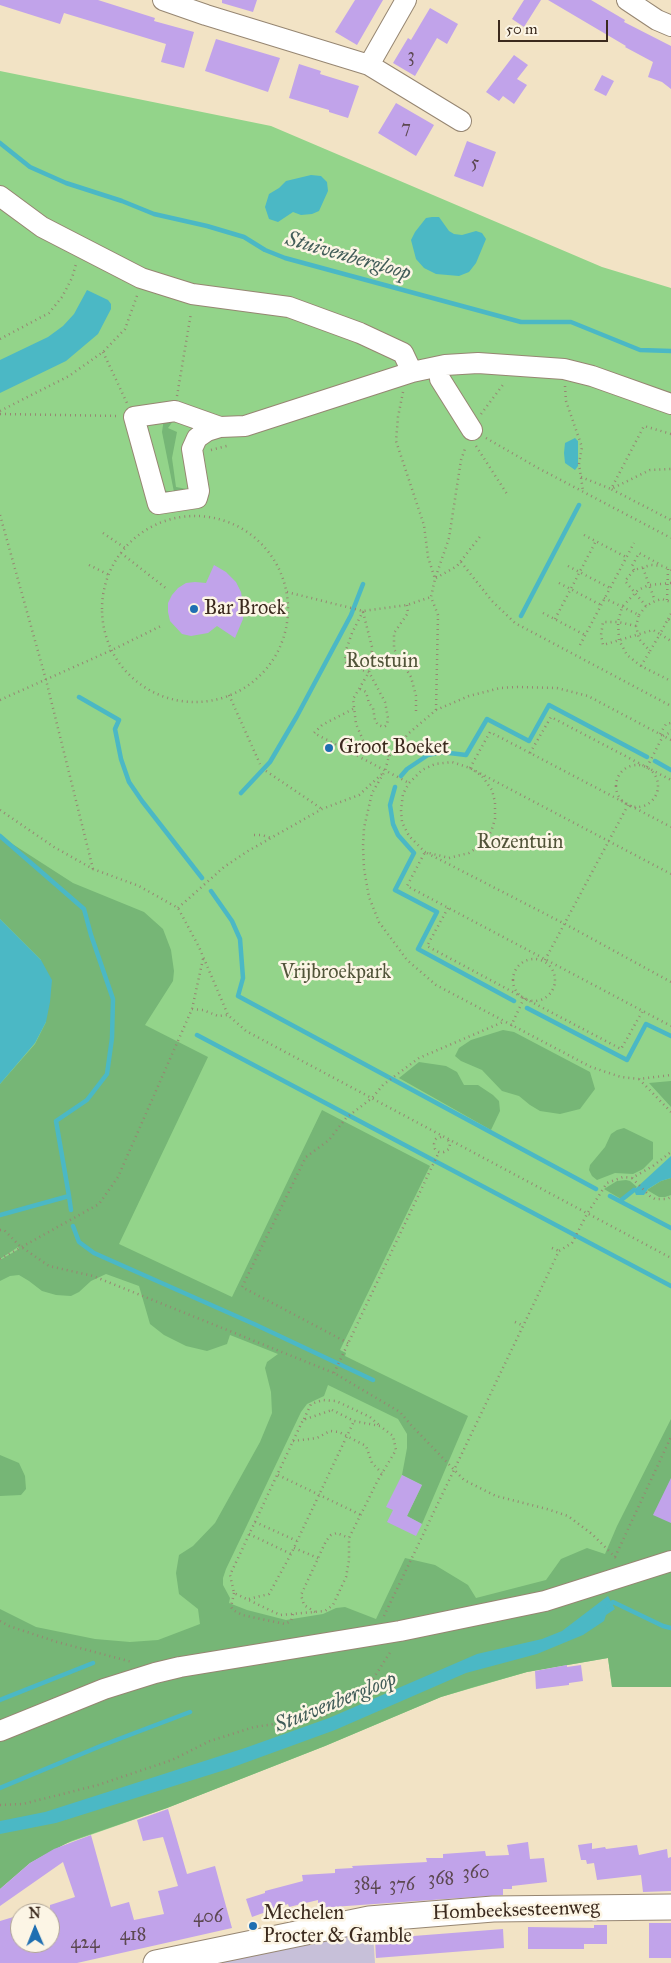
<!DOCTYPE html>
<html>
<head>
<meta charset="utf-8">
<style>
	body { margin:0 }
	#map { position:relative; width:671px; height:1963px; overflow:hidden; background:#f2e3c5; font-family:"IM FELL Great Primer",serif }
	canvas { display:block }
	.north { position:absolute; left:10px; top:1903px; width:50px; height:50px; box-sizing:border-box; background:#fcf5e5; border:1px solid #afa495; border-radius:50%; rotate:359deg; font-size:14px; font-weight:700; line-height:20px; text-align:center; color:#3b2a1e }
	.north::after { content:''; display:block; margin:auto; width:18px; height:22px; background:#1f6fb2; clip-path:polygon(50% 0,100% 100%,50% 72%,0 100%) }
	.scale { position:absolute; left:498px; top:20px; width:110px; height:22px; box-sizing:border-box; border:2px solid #3b2a1e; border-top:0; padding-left:6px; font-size:15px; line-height:18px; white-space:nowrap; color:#3b2a1e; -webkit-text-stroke:4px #fcf5e5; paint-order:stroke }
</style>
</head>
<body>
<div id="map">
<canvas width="671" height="1963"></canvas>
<div class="north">N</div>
<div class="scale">50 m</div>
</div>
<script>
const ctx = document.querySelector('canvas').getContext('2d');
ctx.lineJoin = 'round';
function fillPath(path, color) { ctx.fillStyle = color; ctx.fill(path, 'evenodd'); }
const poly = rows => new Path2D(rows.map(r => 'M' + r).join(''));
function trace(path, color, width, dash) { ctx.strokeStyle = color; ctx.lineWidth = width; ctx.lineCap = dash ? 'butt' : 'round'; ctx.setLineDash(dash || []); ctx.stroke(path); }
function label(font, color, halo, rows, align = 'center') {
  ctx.font = font + ' "IM FELL Great Primer",serif'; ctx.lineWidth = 5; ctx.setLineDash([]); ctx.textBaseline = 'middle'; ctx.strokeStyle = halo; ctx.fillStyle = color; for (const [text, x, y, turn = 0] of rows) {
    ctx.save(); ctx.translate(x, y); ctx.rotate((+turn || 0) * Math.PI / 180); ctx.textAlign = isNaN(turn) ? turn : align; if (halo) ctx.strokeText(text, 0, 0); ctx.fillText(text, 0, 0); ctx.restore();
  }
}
const industrial = poly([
	[373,1934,375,1963,211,1963,320,1937]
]);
const green = poly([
	[0,71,271,126,602,267,671,288,671,1687,612,1687,608,1658,527,1672,441,1697,325,1746,167,1808,62,1845,30,1863,0,1889]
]);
const forest = poly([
	[176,417,168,428,177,432,172,458,176,487,192,490,167,499,161,490,174,492,162,432,164,418],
	[0,836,73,883,144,912,163,929,171,950,174,971,173,981,145,1025,208,1057,119,1244,232,1297,322,1110,430,1166,340,1350,346,1353,345,1356,468,1416,422,1524,407,1516,422,1485,402,1475,407,1448,407,1434,398,1419,328,1385,324,1396,307,1404,301,1412,226,1569,223,1578,223,1585,230,1598,229,1603,247,1610,286,1620,323,1614,336,1608,345,1607,376,1619,405,1558,435,1565,468,1585,476,1598,546,1580,561,1559,587,1548,605,1554,617,1526,671,1419,671,1687,612,1687,608,1658,527,1672,474,1687,441,1697,325,1746,167,1808,71,1841,30,1863,0,1889,0,1609,36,1627,95,1639,130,1642,158,1640,200,1624,198,1609,179,1594,176,1573,179,1555,193,1546,215,1523,260,1442,272,1413,271,1392,265,1368,267,1362,278,1354,230,1335,227,1344,207,1351,186,1346,164,1335,150,1324,139,1286,106,1274,91,1281,79,1292,71,1296,56,1295,42,1291,29,1281,19,1275,10,1276,0,1281,0,1260,19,1249,18,1247,0,1259,0,1084,35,1044,46,1022,41,960,0,919],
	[503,1030,514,1032,590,1072,595,1089,580,1109,560,1114,540,1111,530,1105,519,1096,502,1091,482,1070,461,1061,455,1056,459,1048,471,1040],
	[419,1062,446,1066,457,1072,464,1085,478,1085,493,1095,499,1101,500,1111,491,1130,399,1078],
	[671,1081,671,1107,649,1083],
	[624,1128,653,1142,653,1159,643,1169,633,1174,615,1173,597,1180,592,1176,589,1170,590,1165,605,1147,611,1134,617,1130],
	[671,1178,671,1195,665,1197,659,1197,647,1190,661,1181],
	[626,1180,630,1181,637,1187,621,1199,604,1189,617,1181],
	[0,1455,19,1463,25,1476,26,1489,21,1495,0,1496]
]);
const water = poly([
	[311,175,321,176,327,182,328,191,319,211,312,214,301,215,293,212,278,222,269,219,265,207,269,194,279,188,286,181],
	[432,217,439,217,449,231,454,234,462,235,476,231,482,233,486,239,476,263,469,272,459,276,436,274,424,268,416,259,411,240,415,232,426,218],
	[87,290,108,300,111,304,111,309,98,334,66,361,0,393,0,360,48,337,63,326,74,314],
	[575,438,578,441,578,466,575,470,565,463,564,453,565,443],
	[0,919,41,960,52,980,50,1002,46,1022,35,1043,0,1084],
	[671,1156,671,1178,661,1181,648,1189,644,1195,636,1195,634,1190],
	[608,1596,615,1609,606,1615,604,1621,583,1635,537,1654,466,1673,335,1730,228,1769,56,1823,0,1834,0,1821,45,1812,245,1748,329,1718,477,1654,542,1639,562,1631]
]);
const stream = poly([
	[0,143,30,167,66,183,122,201,154,214,207,226,244,237,265,250,285,258,521,322,571,322,640,350,671,351],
	[521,616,579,505],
	[79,697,119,720,115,729,121,759,129,782,142,801,202,878],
	[655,761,671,770],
	[401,776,407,769,428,755,441,752,466,755,487,719,529,741,549,705,647,757],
	[395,787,390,805,393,824,398,835,414,853,395,890,437,912,418,949,514,1001],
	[241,793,270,762,297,716,351,615,363,584],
	[0,836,84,909,91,935,113,999,112,1038,107,1074,87,1100,56,1121,69,1196,0,1215],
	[211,891,232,921,240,939,243,978,238,996,596,1189],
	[527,1008,627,1060,646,1024,671,1036],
	[197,1035,671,1286],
	[69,1196,71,1210],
	[610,1196,671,1228],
	[620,1201,634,1190],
	[73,1226,79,1242,94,1253,254,1324,373,1380],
	[608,1606,613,1602,663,1626,671,1628],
	[0,1700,93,1663],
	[0,1788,103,1745,190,1712]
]);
const building = poly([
	[0,0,98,0,155,18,154,21,194,32,184,68,161,62,166,44,64,13,60,24,0,5],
	[222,0,257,0,253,12,222,3],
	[355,0,383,0,357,45,335,32],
	[524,0,541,0,524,27,512,19],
	[548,0,591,0,625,20,624,22,671,46,671,89,662,82,648,77,653,62,625,47,626,46],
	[430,8,458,24,447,44,437,38,415,76,393,63,408,38,411,40],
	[216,39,280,58,268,92,205,71],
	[514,55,528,65,517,79,527,85,514,104,503,96,499,101,486,92],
	[299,64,321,71,320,74,359,86,348,118,329,112,329,110,289,98],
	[602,75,614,81,606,96,594,90],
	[396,103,434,125,416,156,378,133],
	[467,141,496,152,483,187,454,176],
	[214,565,226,572,236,582,241,592,244,610,243,619,235,638,217,626,208,633,191,636,182,634,170,621,168,612,168,603,172,595,178,588,186,583,195,582,206,583],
	[402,1475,422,1485,407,1516,422,1524,416,1536,387,1522,393,1510,386,1507],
	[671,1478,671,1523,653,1515],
	[567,1665,567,1667,581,1665,583,1681,569,1683,569,1685,536,1689,535,1671],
	[168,1809,187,1874,215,1866,232,1928,77,1963,0,1963,0,1921,20,1915,20,1943,50,1943,50,1905,75,1897,63,1862,0,1906,0,1889,30,1863,54,1849,91,1835,111,1907,129,1902,134,1920,164,1914,158,1891,178,1886,163,1837,143,1841,137,1820],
	[528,1842,530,1859,544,1858,547,1882,512,1886,512,1889,503,1889,503,1895,318,1908,318,1900,289,1907,288,1904,252,1917,246,1899,265,1893,265,1891,303,1881,302,1875,335,1873,335,1869,353,1868,352,1866,427,1862,426,1858,443,1858,443,1854,485,1851,486,1856,509,1855,507,1845],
	[592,1843,592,1849,605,1847,606,1849,637,1845,639,1855,667,1849,668,1858,671,1857,671,1891,643,1892,641,1875,597,1880,594,1863,587,1864,586,1860,581,1860,578,1845],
	[649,1923,671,1923,671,1958,649,1958],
	[594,1925,607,1925,607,1944,584,1944,584,1949,528,1949,528,1927,594,1928],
	[503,1929,504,1948,376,1958,375,1939]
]);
const path = poly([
	[0,339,49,313,62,297,72,278,76,264],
	[103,352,127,403],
	[565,386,566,401,582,447,579,464,583,491],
	[403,392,398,417,396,441,424,525,428,557,435,579],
	[177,396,191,313],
	[0,411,69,376,103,352,125,329,138,293],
	[0,414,119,416],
	[481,414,505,382],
	[671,434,644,426,611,489,671,520],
	[486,438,538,468,671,538],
	[476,446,507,494],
	[211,450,230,445],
	[581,477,611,489,650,470,671,469],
	[0,515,46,680,93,869],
	'102 609a93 93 0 1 1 186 0a93 93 0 1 1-186 0Z',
	[103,533,125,548],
	[584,535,626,557],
	[121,553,167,589],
	[461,562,492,601,515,623,671,706],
	[89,565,109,575],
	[568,566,610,588],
	[643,568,655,601],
	[634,570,632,566,639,553,661,565],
	[436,578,457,566,482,534],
	[559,583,601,605],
	[671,583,649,585,638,590,622,607,618,622,619,640,627,655,641,666,671,681],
	[287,592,363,611,407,605,431,597],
	[604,598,639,615,636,626,639,639,650,651,660,634,671,641],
	[667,600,668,569],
	[407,605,408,613,394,633,394,649,411,677,416,696,416,713],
	[646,606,625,581,634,570,651,565,663,566,671,570],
	[363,612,372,647,371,662,369,672,353,699,356,724,363,740,389,756],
	[543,613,585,635],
	[639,615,646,606,655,601,662,599,671,602],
	[555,619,596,541],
	[668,619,671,614],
	[636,626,618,622,603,622,601,635,603,645,653,630,660,634,668,619,671,621],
	[580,645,634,543],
	[641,666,650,651],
	[360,689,366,692,369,703,373,708,375,720,378,725,384,727,387,725,388,718,385,702,369,672,349,666,345,661,346,650,352,633,363,611],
	[229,695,260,764],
	[0,700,112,650,163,625],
	[353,709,322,725,314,733,409,783],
	[436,710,438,615,431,597,435,579,449,538,461,460,466,446],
	[660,734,666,724,671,723],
	[671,740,588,696,557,688,517,687,500,688,469,696,436,710,409,733,389,756,385,771,372,793,364,828,363,846,364,869,369,897,379,922,407,960,436,985,591,1067,621,1077,639,1079,671,1075],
	[530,753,551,717,671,780],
	'616 786a21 21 0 1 1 42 0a21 21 0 1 1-42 0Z',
	[647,767,663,736,669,733,671,730],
	[470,768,482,776,492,790,495,802,495,819,491,832,481,845,469,853,449,858,425,852,409,836,402,822,401,810,403,794,409,783,422,770,435,764,452,762,470,768,671,874],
	[470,768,490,732,671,827],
	[266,771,322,809],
	[0,810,54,847,93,869,139,886,178,908,199,947,228,1015,246,1031,671,1258],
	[254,835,262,835,271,838],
	[178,908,224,867,248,851,322,809,359,795,382,774],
	[448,908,427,946,524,998,621,1049,642,1012],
	'513 980a21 21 0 1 1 42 0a21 21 0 1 1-42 0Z',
	[545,960,628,805],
	[671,982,565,924,425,852,407,886,671,1026],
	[192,1009,203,1010,218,1016,228,1015],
	[511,1026,524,998],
	[639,1079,671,1112],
	[441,1137,436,1139,434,1144,435,1149,439,1152,444,1152,449,1149,450,1144,448,1140],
	[632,1178,650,1196,655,1199,667,1199,671,1197],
	[0,1230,4,1230,20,1246,49,1266,93,1276,334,1373,400,1412,411,1425,464,1480,496,1496,547,1509,568,1516,592,1534,618,1560],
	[552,1248,559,1251],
	[0,1259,99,1204,118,1177,192,1009,203,959],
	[515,1322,524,1326],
	[348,1343,242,1287,306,1157,329,1140,346,1118,372,1098,383,1085,419,1058,503,1022],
	[334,1373,439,1152],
	[332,1410,354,1421,380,1426,393,1436,396,1450,378,1480,349,1538,349,1560,346,1577,333,1605,325,1611,280,1615,234,1593,230,1575,303,1420,332,1410],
	[304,1419,311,1404,323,1400,336,1401,370,1417,379,1425],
	[293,1441,317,1438,330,1431,339,1432,366,1446,372,1463,382,1473],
	[278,1475,361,1515],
	[255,1522,297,1541],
	[249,1534,291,1554],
	[294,1548,318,1558],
	[615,1557,671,1437],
	[234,1593,231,1607,233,1610,242,1615,285,1624,291,1621,293,1614],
	[249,1599,269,1594,291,1554,354,1421],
	[315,1612,304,1605,301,1595,326,1541,331,1535,337,1533,349,1538],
	[384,1616,559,1251,572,1243,587,1214,607,1183,623,1177,632,1178,653,1166,671,1152],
	[0,1621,9,1626,57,1642,132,1662],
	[0,1805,23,1804,98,1785,172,1760,210,1741,254,1727,323,1717,371,1682,391,1651]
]);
const minor = poly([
	[163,0,206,15,369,65,406,0],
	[627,0,657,20,671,26],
	[369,65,461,121],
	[0,196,42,227,141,278,192,294,289,307,360,333,403,353,412,372,445,365,478,363,564,369,592,376,671,404],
	[440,379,472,430],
	[220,427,175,411,134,417,158,504,197,498,199,491,192,449,197,438,207,431,220,427,245,426,412,372],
	[0,1731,104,1689,155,1673,180,1667,400,1631,545,1601,671,1561]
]);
const major = poly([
	[156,1963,369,1919,493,1909,671,1907]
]);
const markers = [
	[194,609,5,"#1f6fb2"],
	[329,748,5,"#1f6fb2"],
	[253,1926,5,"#1f6fb2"]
];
const numberNames = [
	["3",411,57],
	["7",406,129],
	["5",475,164],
	["360",476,1874],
	["368",441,1880],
	["384",367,1885],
	["376",402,1886],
	["406",208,1918],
	["418",133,1936],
	["424",85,1944]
];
const poiNames = [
	["Bar Broek",204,609],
	["Groot Boeket",339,748],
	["Mechelen",263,1914],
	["Procter & Gamble",263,1937]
];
const parkNames = [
	["Rotstuin",382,662],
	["Rozentuin",520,843],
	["Vrijbroekpark",336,973]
];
const streetNames = [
	["Hombeeksesteenweg",516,1911,-2]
];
const waterNames = [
	["Stuivenbergloop",348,257,16],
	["Stuivenbergloop",336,1703,-22]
];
fillPath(industrial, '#c7c0d9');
fillPath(green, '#93d48a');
fillPath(forest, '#76b676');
fillPath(water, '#4bb8c5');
trace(stream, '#4bb8c5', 4.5);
fillPath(building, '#c1a3ea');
trace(minor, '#968672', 22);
trace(major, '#968672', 27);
trace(path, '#968672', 2.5, [1, 4]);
trace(minor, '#fff', 20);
trace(major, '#fff', 25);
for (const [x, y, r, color] of markers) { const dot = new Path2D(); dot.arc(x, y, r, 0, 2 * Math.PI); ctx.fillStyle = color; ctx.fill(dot); trace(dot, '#fcf5e5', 2); }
label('18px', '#5c4851', null, numberNames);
label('20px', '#3b2a1e', '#fcf5e5', poiNames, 'left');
label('20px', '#515439', '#fcf5e5', parkNames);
label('20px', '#3b2a1e', '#fcf5e5', streetNames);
label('italic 21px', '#415c58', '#fcf5e5', waterNames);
</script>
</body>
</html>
